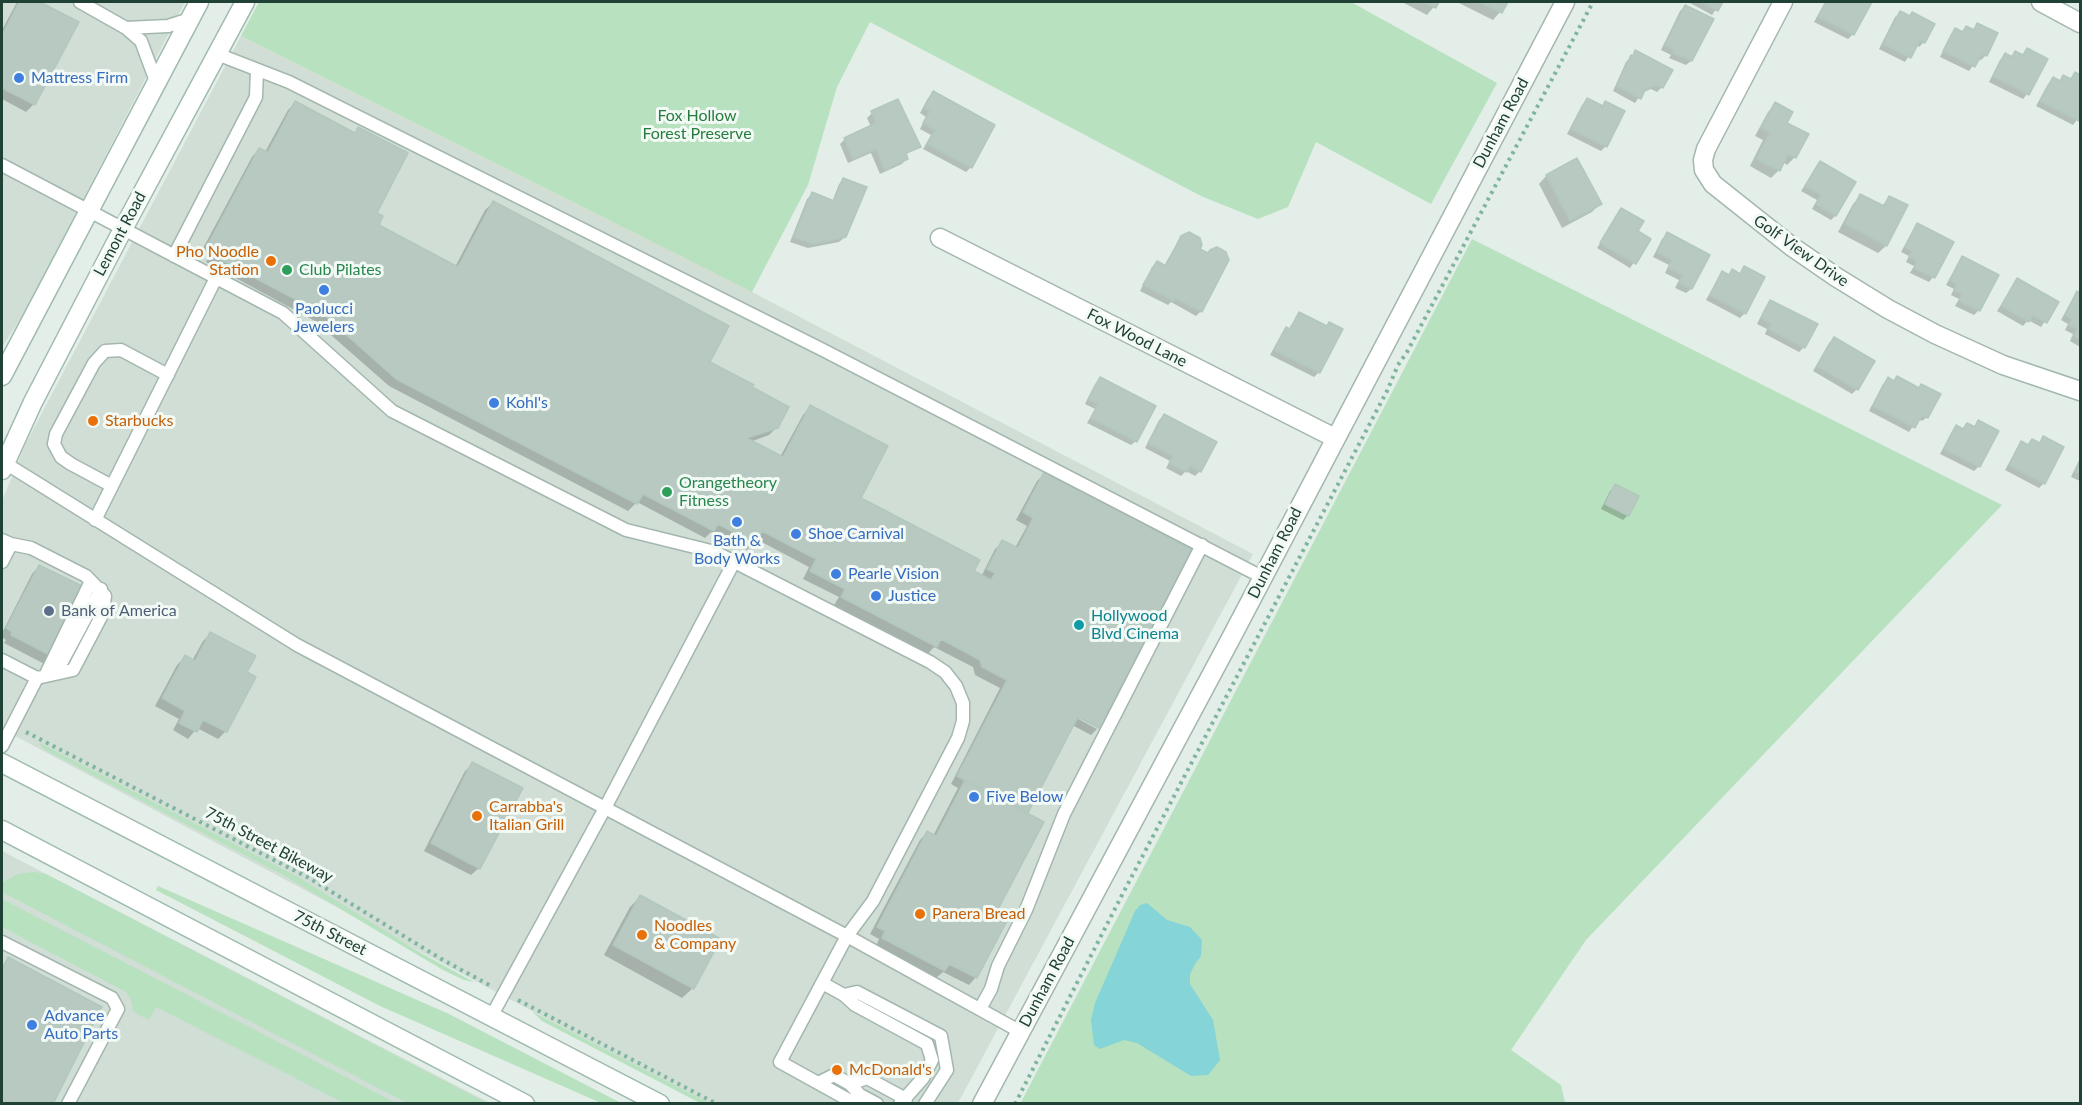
<!DOCTYPE html>
<html>
<head>
<meta charset="utf-8">
<style>
	body { margin:0 }
	#map { position:relative; width:2082px; height:1105px; overflow:hidden; background:#e2eee7; font-family:Lato,sans-serif }
	canvas { display:block }
	.frame { position:absolute; inset:0; border:3px solid #204135; pointer-events:none }
</style>
</head>
<body>
<div id="map">
<canvas width="2082" height="1105"></canvas>
<div class="frame"></div>
</div>
<script>
const ctx = document.querySelector('canvas').getContext('2d');
ctx.lineJoin = 'round';
function fillPath(path, color) { ctx.fillStyle = color; ctx.fill(path, 'evenodd'); }
const poly = rows => new Path2D(rows.map(r => 'M' + r).join(''));
function trace(path, color, width, dash) { ctx.strokeStyle = color; ctx.lineWidth = width; ctx.lineCap = dash ? 'butt' : 'round'; ctx.setLineDash(dash || []); ctx.stroke(path); }
function label(font, color, halo, rows, align = 'center') {
  ctx.font = font + ' Lato,sans-serif'; ctx.lineWidth = 6; ctx.setLineDash([]); ctx.textBaseline = 'middle'; ctx.strokeStyle = halo; ctx.fillStyle = color; for (const [text, x, y, turn = 0] of rows) {
    ctx.save(); ctx.translate(x, y); ctx.rotate((+turn || 0) * Math.PI / 180); ctx.textAlign = isNaN(turn) ? turn : align; if (halo) ctx.strokeText(text, 0, 0); ctx.fillText(text, 0, 0); ctx.restore();
  }
}
const built = poly([
	[2,2,185,2,26,310,2,347],
	[241,36,752,292,1253,554,958,1103,705,1103,2,729,2,501,25,445],
	[2,851,46,874,490,1103,2,1103]
]);
const green = poly([
	[259,2,1351,2,1497,83,1431,204,1316,142,1288,207,1258,219,1201,196,870,22,837,87,808,185,752,292,241,36],
	[1472,239,2002,505,1586,940,1511,1050,1561,1085,1565,1103,1020,1104],
	[38,742,298,877,421,953,474,982,464,980,443,970,285,876,45,750],
	[34,872,46,874,487,1103,407,1103,2,892,2,883,18,874],
	[158,886,449,1014,621,1103,601,1103,380,1006,156,890],
	[2,899,396,1103,344,1103,156,1007,149,1020,139,1015,133,1011,131,1000,126,992,2,927],
	[533,1012,709,1103,700,1103,542,1021]
]);
const water = poly([
	[1147,903,1167,920,1190,927,1202,940,1201,956,1195,964,1190,974,1190,984,1213,1020,1220,1060,1208,1075,1191,1076,1137,1043,1124,1040,1100,1049,1094,1045,1091,1020,1095,1003,1135,911,1140,905]
]);
const shadow = poly([
	[17,2,36,2,77,23,34,104,26,112,2,99,2,30],
	[1402,2,1438,2,1427,15],
	[1457,2,1506,2,1500,12,1493,20],
	[1691,2,1721,2,1712,15,1690,3],
	[1825,2,1870,2,1853,34,1848,39,1814,22],
	[1685,6,1712,20,1691,61,1686,65,1669,58,1671,55,1661,50,1680,11],
	[1900,13,1924,42,1919,47,1916,45,1905,62,1879,49,1895,17],
	[1978,24,1986,55,1981,60,1978,59,1969,71,1940,57,1951,34,1956,30,1961,32,1966,27,1972,30],
	[2027,50,2046,59,2027,94,2023,99,1989,82,2000,60,2005,55,2010,57,2015,52,2022,56],
	[1636,52,1662,87,1657,92,1651,89,1642,93,1635,103,1613,91,1626,62],
	[2075,74,2080,76,2080,116,2073,125,2036,106,2048,84,2053,79,2058,82,2063,77,2069,80],
	[933,93,971,167,966,172,923,149,931,135,920,129,926,117,920,113,928,98],
	[1587,100,1602,107,1606,103,1606,146,1601,151,1567,134,1582,105],
	[897,101,919,146,905,155,906,159,902,164,880,174,871,153,848,163,840,144,845,139,871,127,867,118,872,113],
	[295,103,354,134,358,129,376,226,455,267,485,210,493,203,708,362,750,388,777,427,769,435,750,442,780,457,803,415,810,407,859,498,981,577,995,549,1003,542,1015,548,1027,526,1016,520,1037,481,1045,474,1191,551,1098,728,1073,712,1071,715,1097,729,1091,735,1072,725,1026,814,993,913,976,977,969,985,943,972,936,978,876,946,879,939,870,934,920,840,927,833,933,836,958,788,951,784,1000,688,975,675,973,667,934,647,928,654,834,605,839,597,803,579,809,567,756,539,747,550,711,532,705,538,637,502,628,511,389,386,315,321,206,262,209,256,201,252,252,157,259,149,265,152,288,110],
	[1775,104,1785,123,1795,157,1787,165,1783,162,1779,170,1771,178,1750,166,1763,140,1755,136,1768,112],
	[1577,160,1600,204,1592,212,1562,228,1539,184,1546,176],
	[1820,163,1835,216,1831,220,1812,209,1817,200,1801,191],
	[844,179,845,237,839,242,808,248,790,242,807,199,812,194,832,202,839,184],
	[1861,196,1881,207,1890,197,1906,206,1886,246,1878,253,1838,232,1853,204],
	[1622,210,1636,232,1649,240,1630,268,1597,248],
	[1918,225,1952,243,1933,277,1929,282,1910,273,1914,266,1906,262,1909,256,1901,252,1913,230],
	[1667,234,1708,255,1691,289,1686,293,1675,288,1679,280,1665,273,1669,265,1653,257,1662,239],
	[1182,237,1208,254,1201,311,1196,316,1171,302,1168,305,1140,291,1152,267,1157,262,1164,266,1177,243],
	[1963,258,1996,276,1978,311,1974,315,1955,306,1959,299,1951,295,1954,289,1946,285,1958,263],
	[1744,268,1745,313,1740,318,1706,300,1718,278,1722,273,1728,276,1733,271,1739,274],
	[2018,280,2057,303,2041,327,2028,320,2023,326,1997,311],
	[2078,293,2080,295,2080,347,2070,341,2073,334,2065,330,2068,324,2061,320,2073,298],
	[1771,302,1804,347,1799,352,1765,334,1767,329,1757,324,1766,306],
	[1299,314,1319,372,1314,377,1270,355,1282,333,1286,329,1288,330],
	[1834,339,1857,389,1852,394,1813,371,1829,343],
	[1897,378,1918,389,1921,386,1927,417,1922,421,1918,419,1909,432,1869,411,1883,384,1888,379,1893,382],
	[1100,379,1136,441,1131,445,1087,423,1095,409,1085,404,1095,384],
	[1164,416,1200,471,1195,476,1186,471,1181,476,1166,468,1170,461,1145,448,1159,420],
	[1978,422,1979,466,1974,471,1940,454,1952,431,1956,427,1962,430,1967,425,1974,426],
	[2043,438,2044,483,2039,488,2005,470,2017,448,2021,443,2027,446,2039,443],
	[2080,458,2080,481,2071,477],
	[1615,486,1628,515,1623,520,1601,509,1610,491],
	[39,566,68,664,60,672,4,643,6,640,2,637,2,633,32,574],
	[210,634,245,673,226,731,218,739,197,728,188,739,173,730,179,719,155,706,177,665,185,657,192,661,203,641],
	[473,764,479,868,471,875,424,851,465,771],
	[640,897,693,988,682,998,604,955,630,907],
	[8,959,51,1104,2,1104,2,966]
]);
const building = poly([
	[19,2,40,2,79,22,35,105,2,88,2,35,19,2],
	[1423,2,1439,2,1436,8,1423,2],
	[1479,2,1508,2,1502,13,1479,2],
	[1700,2,1723,2,1718,11,1700,2],
	[1826,2,1872,2,1854,35,1818,17,1826,2],
	[1685,5,1714,19,1692,61,1673,53,1674,50,1665,45,1685,5],
	[1900,11,1910,16,1912,12,1935,24,1925,43,1920,40,1911,58,1883,44,1900,11],
	[1977,23,1998,33,1987,56,1982,54,1975,67,1943,51,1955,28,1963,32,1966,26,1974,30,1977,23],
	[2027,48,2048,59,2029,95,1993,76,2005,53,2012,57,2015,51,2023,55,2027,48],
	[1635,50,1673,70,1663,88,1656,85,1645,90,1641,99,1617,86,1631,55,1633,56,1635,50],
	[2075,72,2080,75,2079,121,2040,101,2053,77,2060,81,2063,75,2071,79,2075,72],
	[933,91,995,125,972,168,927,144,935,130,923,123,930,111,924,108,933,91],
	[1587,98,1603,106,1605,101,1625,111,1607,147,1571,129,1587,98],
	[898,99,921,147,906,153,908,159,885,170,876,149,853,159,844,138,876,123,871,111,898,99],
	[295,101,355,133,358,127,408,153,377,213,383,216,379,225,458,267,493,201,729,326,710,362,754,385,752,387,789,407,778,428,747,438,783,457,810,405,888,446,861,498,980,560,974,571,991,580,995,573,987,569,1002,540,1018,548,1033,518,1023,512,1044,472,1193,550,1099,728,1078,717,1028,813,957,776,1007,680,982,667,980,660,941,639,937,647,841,597,845,589,810,571,816,559,762,531,755,543,718,524,714,531,643,494,637,504,396,379,323,314,212,255,216,248,208,244,259,148,268,152,295,101],
	[1775,102,1793,112,1787,123,1809,134,1796,158,1788,154,1780,171,1756,159,1770,133,1761,128,1775,102],
	[1577,158,1602,204,1570,221,1546,175,1577,158],
	[1820,161,1856,182,1836,216,1816,204,1821,195,1805,186,1820,161],
	[843,178,867,187,846,237,813,244,794,237,812,192,834,201,843,178],
	[1860,194,1884,206,1889,196,1908,205,1887,246,1845,224,1860,194],
	[1621,208,1644,221,1638,231,1651,239,1636,264,1600,243,1621,208],
	[1917,223,1954,242,1935,278,1914,268,1917,261,1909,256,1912,251,1905,247,1917,223],
	[1189,232,1200,238,1202,245,1200,249,1208,253,1210,250,1217,247,1226,252,1229,260,1202,312,1175,298,1174,301,1143,285,1157,261,1166,266,1181,236,1189,232],
	[1667,232,1710,255,1692,289,1679,283,1683,275,1668,268,1672,260,1657,252,1667,232],
	[1962,256,1999,275,1980,311,1959,301,1962,294,1954,290,1957,284,1950,280,1962,256],
	[1744,266,1765,277,1746,314,1710,295,1722,271,1729,275,1732,269,1740,274,1744,266],
	[2017,278,2059,302,2047,323,2033,315,2029,322,2001,306,2017,278],
	[2077,291,2080,293,2080,340,2074,336,2077,329,2069,325,2072,319,2065,315,2077,291],
	[1770,300,1818,324,1805,348,1768,329,1771,324,1761,318,1770,300],
	[1299,312,1327,326,1329,322,1343,329,1320,373,1274,350,1286,327,1290,329,1299,312],
	[1834,337,1875,361,1858,390,1817,366,1834,337],
	[1897,376,1919,388,1921,384,1941,394,1928,418,1922,415,1915,428,1873,406,1888,377,1894,381,1897,376],
	[1100,377,1156,406,1137,442,1091,418,1098,404,1088,399,1100,377],
	[1164,414,1217,442,1201,472,1190,466,1187,472,1169,463,1173,456,1148,443,1164,414],
	[1978,420,1999,431,1980,467,1944,449,1956,425,1963,429,1967,423,1975,427,1978,420],
	[2043,436,2064,447,2045,484,2009,465,2021,441,2028,445,2032,439,2040,443,2043,436],
	[2080,460,2080,474,2075,472,2080,460],
	[1615,484,1639,496,1629,516,1605,504,1615,484],
	[39,565,82,586,72,605,94,617,69,665,11,635,12,632,6,628,39,565],
	[210,632,256,656,247,672,256,677,227,732,203,720,197,732,179,723,185,711,162,698,185,655,195,661,210,632],
	[472,762,523,788,480,869,431,843,472,762],
	[965,780,1044,822,996,913,1008,919,977,978,949,964,945,971,882,938,885,931,877,927,927,831,936,836,965,780],
	[640,895,721,939,694,989,613,945,640,895],
	[8,957,102,1007,53,1104,2,1104,2,970,8,957]
]);
const path = poly([
	[26,732,309,878,443,960,493,987],
	[518,1000,717,1104],
	[1015,1104,1121,897,1387,391,1398,365,1407,352,1593,2]
]);
const lane = poly([
	[80,2,126,28,141,41,157,84],
	[126,28,168,26,190,19],
	[217,54,289,82,823,350,1262,577],
	[2,165,283,313,392,411,626,530,715,552,930,662,945,672,956,686,963,703,963,721,958,738,873,901,847,936,780,1062,856,1104],
	[174,256,256,97,257,70],
	[5,463,297,645,847,936,1021,1032],
	[112,486,71,464,61,457,54,444,56,434,94,363,105,351,121,350,168,375],
	[95,520,216,278],
	[2,540,11,544,2,562],
	[11,544,31,548,86,576,105,596,103,613,73,670,37,678],
	[2,660,37,678,2,746],
	[56,673,101,589],
	[45,676,91,581],
	[2,942,112,998,118,1009,68,1104],
	[822,983,844,995,857,992,941,1036,947,1070,925,1104],
	[844,995,855,1005,927,1044,932,1060,923,1078,900,1104],
	[980,1009,991,989,998,966,1026,910,1064,814,1202,545],
	[491,1017,605,808,734,562],
	[818,1083,834,1075,850,1084,860,1095,877,1104],
	[850,1084,867,1078,906,1099]
]);
const street = poly([
	[1783,2,1706,149,1703,160,1704,170,1713,184,1791,246,1836,277,1888,309,1935,334,2003,365,2080,391],
	[2041,2,2080,23],
	[940,238,1335,438],
	[982,1104,1230,640,1565,2]
]);
const secondary = poly([
	[2,376,199,2],
	[2,470,33,402,123,229,245,2],
	[2,763,660,1104],
	[2,830,525,1104]
]);
const markers = [
	[19,78,6,"#3f7fe0"],
	[271,261,6,"#e8710a"],
	[287,270,6,"#2e9e5b"],
	[324,290,6,"#3f7fe0"],
	[494,403,6,"#3f7fe0"],
	[93,421,6,"#e8710a"],
	[667,492,6,"#2e9e5b"],
	[737,522,6,"#3f7fe0"],
	[796,534,6,"#3f7fe0"],
	[836,574,6,"#3f7fe0"],
	[876,596,6,"#3f7fe0"],
	[49,611,6,"#5c6f8a"],
	[1079,625,6,"#0f9aa8"],
	[974,797,6,"#3f7fe0"],
	[477,816,6,"#e8710a"],
	[920,914,6,"#e8710a"],
	[642,935,6,"#e8710a"],
	[32,1025,6,"#3f7fe0"],
	[837,1070,6,"#e8710a"]
];
const shopNames = [
	["Mattress Firm",31,78],
	["Paolucci",324,309,"center"],
	["Jewelers",324,327,"center"],
	["Kohl's",506,403],
	["Shoe Carnival",808,534],
	["Bath &",737,541,"center"],
	["Body Works",737,559,"center"],
	["Pearle Vision",848,574],
	["Justice",888,596],
	["Five Below",986,797],
	["Advance",44,1016],
	["Auto Parts",44,1034]
];
const parkNames = [
	["Fox Hollow",697,116],
	["Forest Preserve",697,134]
];
const streetNames = [
	["Dunham Road",1501,123,-62],
	["Lemont Road",120,234,-62],
	["Golf View Drive",1801,251,35],
	["Fox Wood Lane",1137,338,27],
	["Dunham Road",1275,553,-63],
	["75th Street Bikeway",269,845,28],
	["75th Street",330,933,27],
	["Dunham Road",1047,982,-62]
];
const foodNames = [
	["Pho Noodle",259,252,"right"],
	["Station",259,270,"right"],
	["Starbucks",105,421],
	["Carrabba's",489,807],
	["Italian Grill",489,825],
	["Panera Bread",932,914],
	["Noodles",654,926],
	["& Company",654,944],
	["McDonald's",849,1070]
];
const leisureNames = [
	["Club Pilates",299,270],
	["Orangetheory",679,483],
	["Fitness",679,501]
];
const serviceNames = [
	["Bank of America",61,611]
];
const cultureNames = [
	["Hollywood",1091,616],
	["Blvd Cinema",1091,634]
];
fillPath(built, '#d0ded6');
fillPath(green, '#b8e1bf');
fillPath(water, '#84d4d8');
fillPath(shadow, '#0003');
fillPath(building, '#b7c9c0');
trace(building, '#b3c8bd', 1.5);
trace(lane, '#a4b7ae', 15);
trace(street, '#a4b7ae', 21);
trace(secondary, '#9fbbae', 21);
trace(path, '#7fb59e', 4, [3, 4.5]);
trace(lane, '#fff', 12);
trace(street, '#fff', 18);
trace(secondary, '#fff', 18);
for (const [x, y, r, color] of markers) { const dot = new Path2D(); dot.arc(x, y, r, 0, 2 * Math.PI); ctx.fillStyle = color; ctx.fill(dot); trace(dot, '#f3faf6', 2); }
label('16px', '#366cbe', '#f3faf6', shopNames, 'left');
label('16px', '#257c3e', '#f3faf6', parkNames);
label('16px', '#204135', '#f3faf6', streetNames);
label('16px', '#c56008', '#f3faf6', foodNames, 'left');
label('16px', '#27864d', '#f3faf6', leisureNames, 'left');
label('16px', '#4e5e75', '#f3faf6', serviceNames, 'left');
label('16px', '#0d838f', '#f3faf6', cultureNames, 'left');
</script>
</body>
</html>
